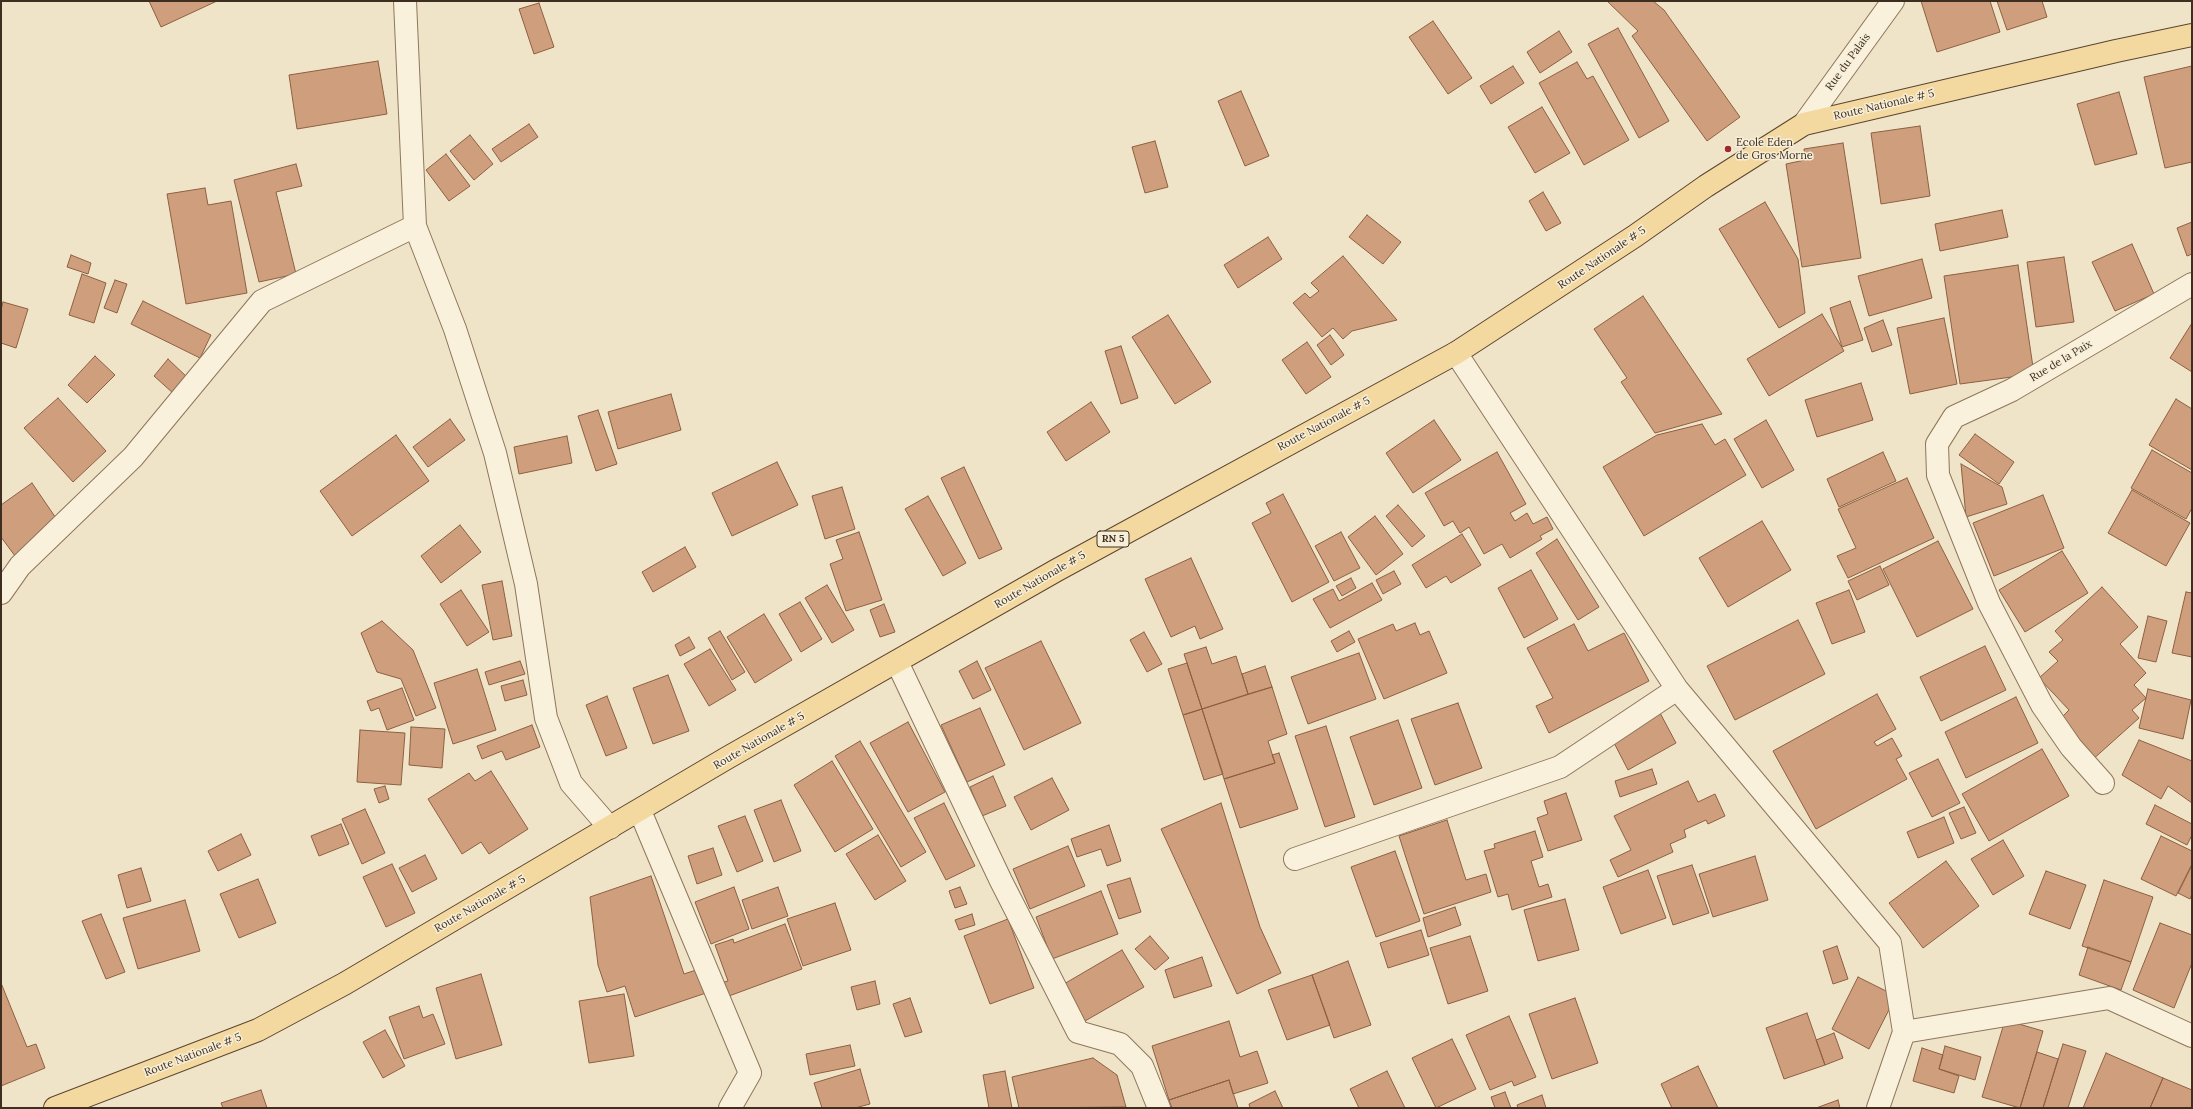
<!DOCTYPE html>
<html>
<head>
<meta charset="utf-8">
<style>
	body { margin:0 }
	#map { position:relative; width:2193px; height:1109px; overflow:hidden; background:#f0e4c8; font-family:Lora,serif }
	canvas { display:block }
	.frame { position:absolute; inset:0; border:2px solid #3d2e20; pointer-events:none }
</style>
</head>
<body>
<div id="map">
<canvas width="2193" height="1109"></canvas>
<div class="frame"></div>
</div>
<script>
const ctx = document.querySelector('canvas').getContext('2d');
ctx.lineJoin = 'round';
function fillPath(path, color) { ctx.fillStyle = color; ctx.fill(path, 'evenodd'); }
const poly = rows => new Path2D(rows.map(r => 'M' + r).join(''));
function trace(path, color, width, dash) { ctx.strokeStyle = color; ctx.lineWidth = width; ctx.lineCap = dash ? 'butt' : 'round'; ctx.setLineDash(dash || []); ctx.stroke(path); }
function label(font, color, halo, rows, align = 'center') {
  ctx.font = font + ' Lora,serif'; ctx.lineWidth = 3; ctx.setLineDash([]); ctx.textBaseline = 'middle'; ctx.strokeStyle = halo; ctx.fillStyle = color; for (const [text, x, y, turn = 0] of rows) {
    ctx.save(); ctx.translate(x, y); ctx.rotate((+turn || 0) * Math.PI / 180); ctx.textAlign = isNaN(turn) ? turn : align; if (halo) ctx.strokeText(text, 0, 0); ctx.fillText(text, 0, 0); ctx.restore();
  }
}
const building = poly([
	[149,1,217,1,161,27,149,1],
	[1607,1,1653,1,1664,10,1740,117,1707,141,1632,36,1638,31,1607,1],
	[1921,1,1990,1,2000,32,1937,52,1921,1],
	[1997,1,2042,1,2047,17,2007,30,1997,1],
	[539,3,554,47,534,54,519,9,539,3],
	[1433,21,1472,78,1448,94,1409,37,1433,21],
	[1618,28,1669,121,1639,138,1588,44,1618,28],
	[1559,31,1572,52,1540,73,1527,52,1559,31],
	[378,61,387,114,297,129,289,75,378,61],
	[1577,62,1587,79,1593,76,1629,140,1584,165,1539,83,1577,62],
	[1513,66,1524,83,1491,104,1480,86,1513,66],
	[2192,66,2192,162,2165,168,2144,77,2192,66],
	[1241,91,1269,156,1245,166,1218,101,1241,91],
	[2119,92,2137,154,2095,165,2077,104,2119,92],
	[1542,107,1570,153,1535,173,1508,127,1542,107],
	[529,124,538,137,501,162,492,149,529,124],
	[1920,126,1930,196,1881,204,1871,133,1920,126],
	[470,135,493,164,474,180,450,151,470,135],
	[1155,141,1168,187,1145,193,1132,147,1155,141],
	[1843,143,1861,258,1802,267,1786,164,1805,160,1804,149,1843,143],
	[446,154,470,186,449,201,426,170,446,154],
	[296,164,302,186,276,192,296,274,259,282,234,180,296,164],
	[205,188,208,205,231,201,247,293,186,304,167,194,205,188],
	[1543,192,1561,223,1546,231,1529,201,1543,192],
	[1765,202,1798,259,1805,313,1779,328,1719,229,1765,202],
	[2002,210,2008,237,1940,251,1935,224,2002,210],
	[1367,215,1401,242,1383,264,1349,237,1367,215],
	[2192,222,2192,254,2187,256,2177,228,2192,222],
	[1268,237,1282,259,1238,288,1224,265,1268,237],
	[2132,244,2154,294,2115,311,2092,262,2132,244],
	[71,255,91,263,88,274,67,267,71,255],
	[1343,256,1397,320,1352,331,1343,339,1333,328,1322,337,1293,303,1305,293,1310,298,1319,291,1311,283,1343,256],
	[2064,257,2074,322,2036,327,2027,262,2064,257],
	[1922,259,1932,298,1869,316,1858,276,1922,259],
	[2018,265,2034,374,1960,384,1944,276,2018,265],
	[82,274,106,283,94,323,69,315,82,274],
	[115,280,127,284,117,313,104,308,115,280],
	[1643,296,1722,414,1655,433,1621,382,1627,378,1594,329,1643,296],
	[143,301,211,335,200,358,131,324,143,301],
	[1850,301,1863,340,1842,347,1830,308,1850,301],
	[3,302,28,309,16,348,1,343,1,310,3,302],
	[1822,314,1844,351,1769,396,1747,359,1822,314],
	[1168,315,1211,382,1175,404,1132,337,1168,315],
	[1944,318,1957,384,1910,394,1897,328,1944,318],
	[1883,320,1892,345,1872,352,1864,328,1883,320],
	[2192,323,2192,372,2170,358,2192,323],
	[1330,335,1344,355,1331,365,1317,345,1330,335],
	[1307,342,1331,377,1306,394,1282,360,1307,342],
	[1121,346,1138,398,1121,404,1105,351,1121,346],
	[95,356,115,375,87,403,68,385,95,356],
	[168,359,188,378,174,394,154,376,168,359],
	[1861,383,1873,420,1817,437,1805,400,1861,383],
	[671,394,681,430,618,449,608,412,671,394],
	[58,398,106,451,73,482,24,428,58,398],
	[2176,399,2192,409,2192,470,2149,445,2176,399],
	[1091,402,1110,432,1066,461,1047,432,1091,402],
	[598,410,617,464,596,471,578,416,598,410],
	[450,419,465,440,428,467,413,447,450,419],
	[1434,420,1461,460,1413,493,1386,453,1434,420],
	[1766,420,1794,470,1762,488,1734,439,1766,420],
	[1702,424,1715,445,1725,439,1746,475,1644,536,1603,467,1657,435,1702,424],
	[1975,434,2014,462,1999,484,1959,455,1975,434],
	[396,435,429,481,352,536,320,491,396,435],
	[567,436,572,463,519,474,514,447,567,436],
	[2152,450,2192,473,2192,508,2186,519,2131,488,2152,450],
	[1497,452,1526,504,1510,513,1515,521,1527,513,1533,524,1547,517,1553,529,1540,536,1542,539,1510,558,1502,544,1484,554,1469,527,1460,533,1453,521,1444,526,1425,493,1497,452],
	[1883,452,1896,481,1839,507,1827,479,1883,452],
	[777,462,798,505,732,536,712,493,777,462],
	[1961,464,2002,487,2007,504,1966,517,1961,464],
	[964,467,1002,549,979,559,941,478,964,467],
	[1907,478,1934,538,1848,578,1837,556,1856,548,1838,509,1907,478],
	[32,483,60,524,15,556,1,537,1,505,32,483],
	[842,487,855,529,825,539,812,496,842,487],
	[2132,490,2190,523,2166,566,2108,533,2132,490],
	[1283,494,1329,582,1292,602,1252,523,1271,513,1266,503,1283,494],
	[2043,495,2064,548,1994,576,1973,523,2043,495],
	[928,496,966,563,943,576,905,509,928,496],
	[1398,505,1425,536,1412,547,1386,516,1398,505],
	[1375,516,1403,554,1376,575,1348,537,1375,516],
	[1762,521,1791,570,1728,607,1699,558,1762,521],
	[460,525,481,552,441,583,421,556,460,525],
	[859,532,882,600,846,611,830,564,843,559,836,540,859,532],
	[1341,532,1360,568,1334,581,1315,546,1341,532],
	[1462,534,1481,565,1451,583,1446,576,1426,588,1412,565,1462,534],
	[1557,539,1599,607,1578,620,1536,553,1557,539],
	[1938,541,1973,609,1917,637,1883,569,1938,541],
	[685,547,696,567,653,592,642,572,685,547],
	[2062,551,2088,593,2025,632,1999,590,2062,551],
	[1191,558,1223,629,1200,639,1195,626,1171,637,1145,579,1191,558],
	[1880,566,1889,585,1857,600,1848,581,1880,566],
	[1531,570,1558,619,1524,638,1498,588,1531,570],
	[1394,571,1401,584,1383,594,1376,580,1394,571],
	[1351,578,1356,588,1342,596,1336,586,1351,578],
	[502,581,512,636,493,640,482,585,502,581],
	[1372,583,1382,600,1330,628,1313,599,1333,589,1339,601,1372,583],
	[827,585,854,630,832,643,805,598,827,585],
	[2102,587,2138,627,2120,644,2146,673,2134,685,2146,698,2132,710,2139,718,2091,761,2057,722,2069,710,2039,678,2058,661,2049,652,2063,640,2055,631,2102,587],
	[461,590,489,632,467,646,440,604,461,590],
	[1849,590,1865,632,1832,644,1816,603,1849,590],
	[2186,592,2192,593,2192,657,2172,653,2186,592],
	[800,602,822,639,801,652,779,614,800,602],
	[884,604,895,632,880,637,870,610,884,604],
	[764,614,792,660,755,683,727,637,764,614],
	[2148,616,2167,621,2156,662,2138,658,2148,616],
	[1798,620,1825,674,1735,720,1707,666,1798,620],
	[382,621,413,650,436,708,416,716,401,679,377,672,361,633,382,621],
	[1415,623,1420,635,1429,631,1447,673,1384,699,1358,639,1393,624,1396,631,1415,623],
	[1574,624,1588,651,1624,633,1649,681,1549,733,1536,706,1553,698,1527,648,1574,624],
	[720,631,745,672,732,680,708,638,720,631],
	[1349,631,1355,642,1337,652,1331,641,1349,631],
	[1144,632,1162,664,1147,672,1130,640,1144,632],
	[689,637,695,648,680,656,675,645,689,637],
	[1041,641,1081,723,1024,750,985,668,1041,641],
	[1985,646,2006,690,1941,721,1920,677,1985,646],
	[1206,647,1212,664,1236,656,1248,694,1202,709,1184,654,1206,647],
	[710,649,736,690,709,706,684,664,710,649],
	[1359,653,1376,699,1308,724,1291,677,1359,653],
	[520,661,525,674,489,685,485,672,520,661],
	[977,661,991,690,973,699,959,671,977,661],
	[1187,663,1202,709,1183,715,1168,669,1187,663],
	[1265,666,1272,687,1248,694,1242,674,1265,666],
	[477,669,496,730,453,744,434,683,477,669],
	[668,675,689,731,653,744,633,688,668,675],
	[523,680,527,695,505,701,501,686,523,680],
	[1272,687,1287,734,1268,741,1275,763,1224,779,1202,709,1272,687],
	[402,688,414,720,387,730,379,708,371,711,367,701,402,688],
	[2148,689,2191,700,2183,739,2139,728,2148,689],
	[1877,694,1896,729,1874,742,1877,746,1892,738,1902,756,1896,759,1907,779,1816,829,1773,751,1877,694],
	[607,696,627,748,606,756,586,705,607,696],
	[2016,697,2038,743,1966,778,1945,732,2016,697],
	[1458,703,1482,768,1435,785,1411,719,1458,703],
	[980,708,1005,765,967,782,941,725,980,708],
	[1202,709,1223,774,1204,780,1183,715,1202,709],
	[1659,711,1676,743,1628,770,1611,737,1659,711],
	[1398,720,1422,788,1374,805,1350,737,1398,720],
	[908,722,945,792,908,812,870,743,908,722],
	[532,725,540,747,506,760,502,751,482,759,477,746,532,725],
	[1326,726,1355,817,1325,827,1295,736,1326,726],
	[411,727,445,729,442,768,409,765,411,727],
	[360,730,405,733,401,785,357,782,360,730],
	[2139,740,2192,761,2192,803,2168,786,2161,799,2122,775,2139,740],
	[860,741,926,852,901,867,835,756,860,741],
	[2042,749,2069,796,1989,841,1962,794,2042,749],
	[1279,753,1298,809,1240,828,1224,779,1275,763,1272,755,1279,753],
	[1938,759,1960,803,1932,817,1909,773,1938,759],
	[832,761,873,829,835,852,794,785,832,761],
	[1652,769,1657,784,1620,797,1615,781,1652,769],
	[491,771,528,829,489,854,481,842,462,854,428,799,469,773,475,781,491,771],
	[993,776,1006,806,982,816,970,787,993,776],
	[1052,778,1069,810,1031,830,1014,797,1052,778],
	[1688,781,1698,802,1715,794,1725,816,1708,824,1706,820,1684,830,1686,837,1670,844,1673,852,1618,877,1610,860,1631,850,1614,816,1688,781],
	[385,786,389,799,379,803,374,789,385,786],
	[1566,793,1582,840,1548,851,1537,818,1548,814,1544,801,1566,793],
	[781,800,801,851,774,862,754,810,781,800],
	[944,803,975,866,946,880,914,818,944,803],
	[1221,803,1260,927,1281,973,1237,994,1161,829,1221,803],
	[2155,805,2192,824,2192,835,2187,845,2146,824,2155,805],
	[1964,807,1976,833,1961,839,1949,813,1964,807],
	[365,809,385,853,362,864,342,819,365,809],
	[745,816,763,861,737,872,718,826,745,816],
	[1944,817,1954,843,1918,858,1907,832,1944,817],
	[1447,820,1466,880,1486,874,1491,892,1424,914,1399,836,1447,820],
	[341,824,349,844,319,856,311,836,341,824],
	[1109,825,1121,861,1107,866,1101,849,1077,857,1071,839,1109,825],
	[1535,831,1543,857,1531,861,1539,887,1548,884,1552,897,1512,910,1508,894,1498,897,1484,851,1495,848,1494,844,1535,831],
	[241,834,251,855,218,871,208,851,241,834],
	[878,835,906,881,875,900,846,854,878,835],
	[2161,836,2192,851,2192,864,2176,896,2141,879,2161,836],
	[2003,840,2024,876,1993,895,1971,859,2003,840],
	[1068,846,1085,886,1030,909,1013,869,1068,846],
	[713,848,722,875,697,884,688,856,713,848],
	[1395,851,1420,921,1376,937,1351,867,1395,851],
	[425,855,437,879,412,892,399,868,425,855],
	[1755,856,1768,900,1713,917,1699,874,1755,856],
	[1946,861,1979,906,1923,948,1889,903,1946,861],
	[392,864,415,913,386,927,363,877,392,864],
	[1692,865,1709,913,1673,925,1657,876,1692,865],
	[2192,865,2192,894,2190,899,2178,893,2192,865],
	[141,868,151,901,127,908,118,875,141,868],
	[1648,870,1666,918,1621,934,1603,887,1648,870],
	[2046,871,2086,885,2070,929,2029,914,2046,871],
	[651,876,684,974,699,969,706,993,635,1017,625,986,607,992,598,965,590,897,651,876],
	[1130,878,1141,912,1119,919,1107,885,1130,878],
	[258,879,276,923,239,938,220,894,258,879],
	[2104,880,2153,897,2131,962,2082,946,2104,880],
	[734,887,749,929,711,944,695,902,734,887],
	[778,887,788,916,752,929,742,900,778,887],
	[960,887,967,904,955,908,949,891,960,887],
	[1101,891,1118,934,1052,959,1036,917,1101,891],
	[1565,899,1579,950,1538,961,1524,910,1565,899],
	[185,900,200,951,138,969,123,918,185,900],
	[835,903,851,950,803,966,787,919,835,903],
	[1455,907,1461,925,1428,937,1423,918,1455,907],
	[101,914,125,972,106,979,82,921,101,914],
	[972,914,975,925,959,930,955,920,972,914],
	[1008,919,1034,988,990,1004,964,936,1008,919],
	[2160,923,2192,935,2192,963,2174,1008,2133,990,2160,923],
	[785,924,802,969,729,996,724,982,728,981,715,945,733,939,734,943,785,924],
	[1421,930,1429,955,1388,968,1380,943,1421,930],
	[1150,936,1169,958,1155,970,1135,949,1150,936],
	[1470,936,1488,991,1448,1004,1430,948,1470,936],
	[1837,946,1848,979,1833,984,1823,951,1837,946],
	[2088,947,2131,962,2121,990,2079,975,2088,947],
	[1122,950,1144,987,1085,1021,1064,984,1122,950],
	[1202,957,1212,986,1174,998,1165,970,1202,957],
	[1348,961,1371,1025,1334,1038,1312,975,1348,961],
	[481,974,502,1045,456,1059,436,988,481,974],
	[1312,975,1330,1025,1287,1040,1268,990,1312,975],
	[1858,977,1896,996,1869,1049,1832,1029,1858,977],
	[875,981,880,1004,857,1010,851,987,875,981],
	[1,983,27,1047,36,1044,45,1068,1,1086,1,983],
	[624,994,634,1056,589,1063,579,1001,624,994],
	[910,998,922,1032,905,1037,893,1004,910,998],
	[1575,998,1598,1063,1552,1079,1529,1014,1575,998],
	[419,1006,423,1018,433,1014,445,1044,404,1059,389,1017,419,1006],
	[1807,1013,1825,1065,1784,1079,1766,1028,1807,1013],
	[1509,1016,1536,1077,1514,1086,1512,1081,1490,1090,1466,1035,1509,1016],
	[2005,1020,2043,1031,2020,1108,1982,1097,2005,1020],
	[1229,1021,1240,1057,1257,1051,1268,1083,1233,1094,1229,1080,1169,1100,1152,1046,1229,1021],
	[385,1030,405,1066,383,1078,363,1042,385,1030],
	[1834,1033,1843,1058,1825,1065,1816,1040,1834,1033],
	[1452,1039,1476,1089,1436,1108,1412,1058,1452,1039],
	[2063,1044,2086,1051,2068,1108,2043,1108,2063,1044],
	[850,1045,855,1066,810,1075,806,1054,850,1045],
	[1945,1046,1981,1057,1975,1080,1939,1069,1945,1046],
	[1922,1048,1943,1055,1939,1069,1959,1076,1954,1093,1913,1081,1922,1048],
	[2037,1052,2058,1059,2043,1108,2020,1108,2037,1052],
	[2106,1053,2163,1078,2150,1108,2083,1108,2106,1053],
	[1093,1058,1117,1075,1126,1107,1019,1108,1012,1077,1093,1058],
	[1698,1066,1718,1108,1672,1108,1661,1084,1698,1066],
	[860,1069,870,1104,855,1108,822,1108,814,1083,860,1069],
	[1005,1071,1012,1108,989,1108,983,1075,1005,1071],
	[1387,1071,1405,1108,1359,1108,1350,1089,1387,1071],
	[2163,1078,2192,1090,2192,1108,2150,1108,2163,1078],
	[1229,1080,1238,1108,1172,1108,1169,1100,1229,1080],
	[261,1090,267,1108,223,1108,221,1103,261,1090],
	[1275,1091,1283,1108,1250,1108,1249,1104,1275,1091],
	[1505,1092,1511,1108,1495,1108,1491,1097,1505,1092],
	[1542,1095,1546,1108,1518,1108,1517,1105,1542,1095],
	[1838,1100,1840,1108,1816,1108,1838,1100]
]);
const minor = poly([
	[405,1,415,226,455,329,495,453,526,584,546,718,571,783,610,828],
	[1804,124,1893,1],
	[1456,353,1677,689,1890,943,1904,1032,2109,998,2192,1036],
	[1,593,20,566,133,457,262,301,415,226],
	[897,662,1001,881,1078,1032,1120,1044,1142,1066,1159,1108],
	[2103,783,2071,747,2042,705,1989,603,1938,475,1937,444,1954,417,2012,390,2192,284],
	[640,811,750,1073,730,1108],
	[1295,859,1560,767,1677,689],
	[1878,1108,1904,1032]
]);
const major = poly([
	[55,1108,258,1030,344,984,727,758,1057,570,1456,353,1635,236,1706,186,1804,124,2116,51,2192,35]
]);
const markers = [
	[1728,149,4,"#9e2a2b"]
];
const shields = [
	[1113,539,32]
];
const shieldNames = [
	["RN 5",1113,539]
];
const streetNames = [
	["Rue du Palais",1848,62,-54],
	["Route Nationale # 5",1884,105,-13],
	["Route Nationale # 5",1602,258,-34],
	["Rue de la Paix",2061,361,-31],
	["Route Nationale # 5",1324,424,-28],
	["Route Nationale # 5",1040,580,-30],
	["Route Nationale # 5",759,741,-30],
	["Route Nationale # 5",480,904,-30],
	["Route Nationale # 5",193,1055,-21]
];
const poiNames = [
	["Ecole Eden",1736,143],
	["de Gros Morne",1736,156]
];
fillPath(building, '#cf9f7d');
trace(building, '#8d5f41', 1);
trace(minor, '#8d765c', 24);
trace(major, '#5b4430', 24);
trace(minor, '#faf1dc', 22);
trace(major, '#f3d9a0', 22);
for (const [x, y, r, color] of markers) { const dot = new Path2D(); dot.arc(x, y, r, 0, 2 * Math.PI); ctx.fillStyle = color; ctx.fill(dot); trace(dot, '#f7eed8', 1.5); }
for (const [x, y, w] of shields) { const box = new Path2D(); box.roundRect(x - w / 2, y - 8, w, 16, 3); ctx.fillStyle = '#f7eed8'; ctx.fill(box); trace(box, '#3d2e20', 1); }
label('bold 10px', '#3d2e20', null, shieldNames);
label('11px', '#3d2e20', '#f7eed8', streetNames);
label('11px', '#3d2e20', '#f7eed8', poiNames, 'left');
</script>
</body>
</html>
